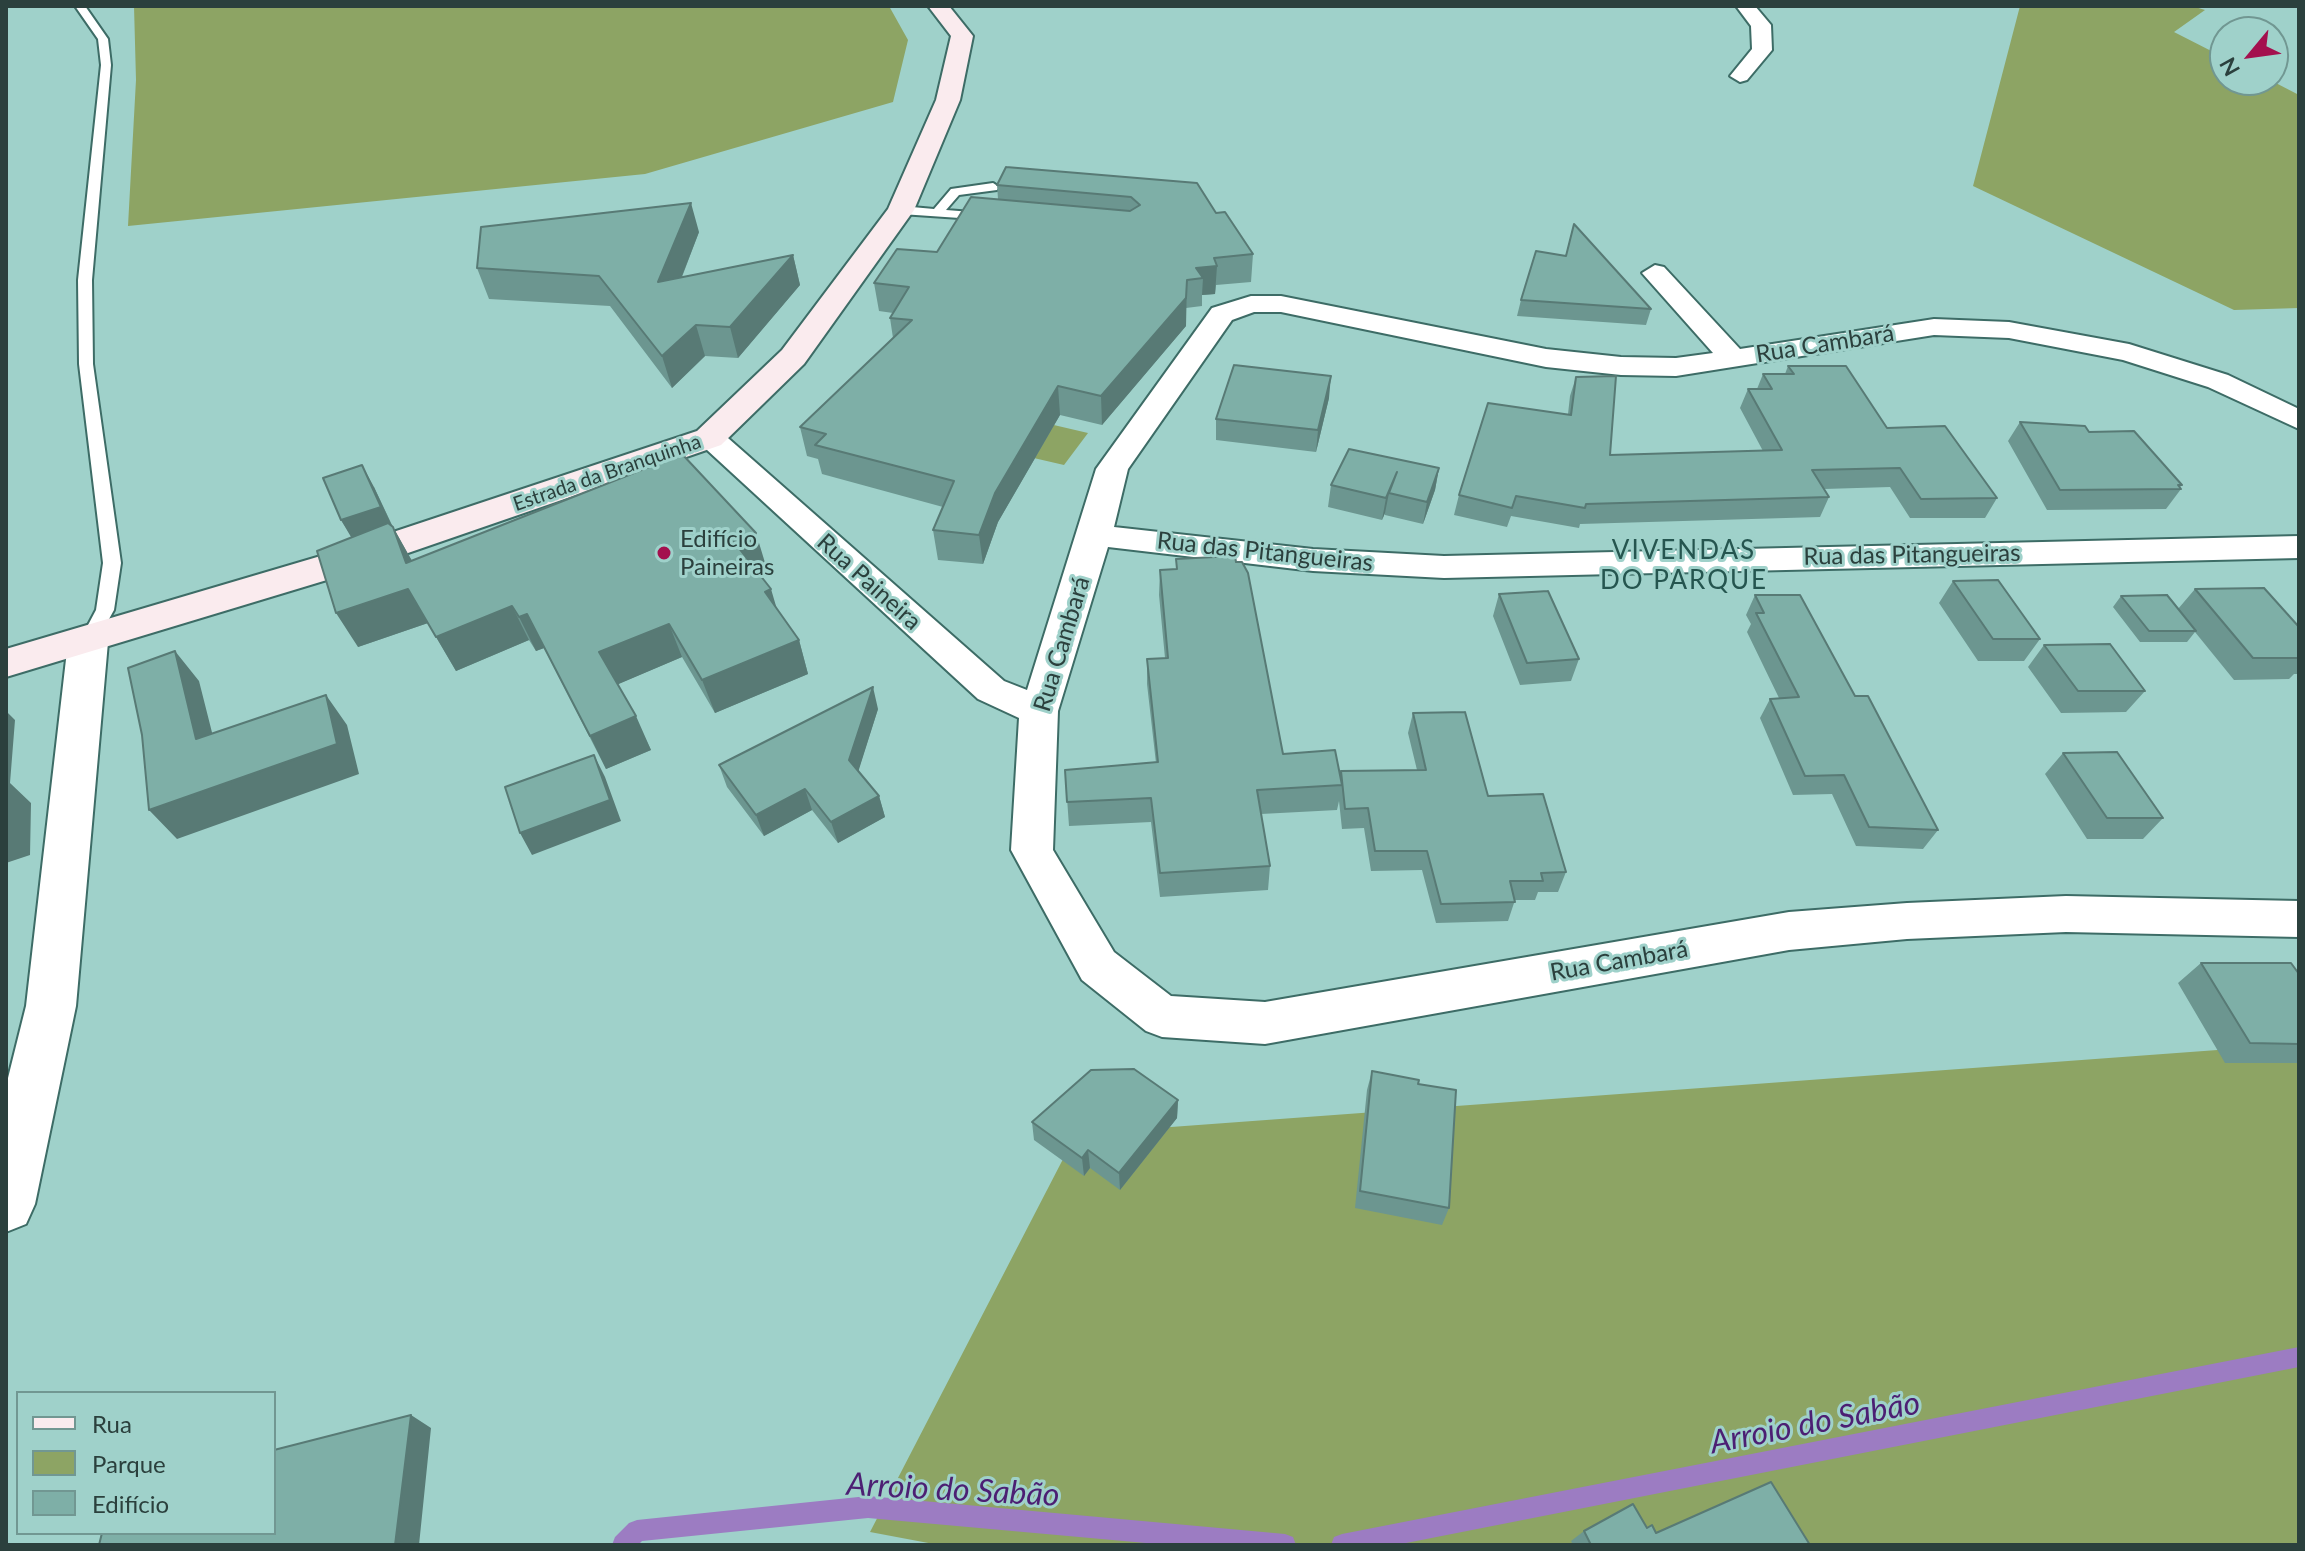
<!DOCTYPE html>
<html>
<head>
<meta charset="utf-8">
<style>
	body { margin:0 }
	#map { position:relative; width:2305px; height:1551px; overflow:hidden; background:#9fd1ca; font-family:Lato,sans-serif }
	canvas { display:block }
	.frame { position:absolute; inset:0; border:8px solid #2b403d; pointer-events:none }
	.legend { position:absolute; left:16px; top:1391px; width:260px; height:144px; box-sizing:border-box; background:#9fd1ca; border:2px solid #719792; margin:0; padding:10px 14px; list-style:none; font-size:24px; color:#2b403d }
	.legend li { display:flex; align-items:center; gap:16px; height:40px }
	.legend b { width:40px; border:2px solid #719792 }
	.north { position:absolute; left:2209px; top:16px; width:80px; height:80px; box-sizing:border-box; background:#9fd1ca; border:2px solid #719792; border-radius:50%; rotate:241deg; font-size:22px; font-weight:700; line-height:32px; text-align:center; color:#2b403d }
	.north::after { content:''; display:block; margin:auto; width:28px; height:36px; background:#a4104e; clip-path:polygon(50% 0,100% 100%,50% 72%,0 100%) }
</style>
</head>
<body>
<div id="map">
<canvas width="2305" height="1551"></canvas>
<div class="frame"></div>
<ul class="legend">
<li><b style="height:10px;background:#faebee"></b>Rua</li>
<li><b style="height:22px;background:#8da464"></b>Parque</li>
<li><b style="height:22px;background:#7eafa7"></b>Edifício</li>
</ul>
<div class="north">N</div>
</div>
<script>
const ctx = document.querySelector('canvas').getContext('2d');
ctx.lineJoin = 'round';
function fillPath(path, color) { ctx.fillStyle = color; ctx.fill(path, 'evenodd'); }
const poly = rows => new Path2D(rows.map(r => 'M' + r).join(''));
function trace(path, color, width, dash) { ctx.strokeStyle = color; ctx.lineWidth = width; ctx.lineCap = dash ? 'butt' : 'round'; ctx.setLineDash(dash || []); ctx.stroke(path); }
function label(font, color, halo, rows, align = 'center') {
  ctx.font = font + ' Lato,sans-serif'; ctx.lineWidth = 6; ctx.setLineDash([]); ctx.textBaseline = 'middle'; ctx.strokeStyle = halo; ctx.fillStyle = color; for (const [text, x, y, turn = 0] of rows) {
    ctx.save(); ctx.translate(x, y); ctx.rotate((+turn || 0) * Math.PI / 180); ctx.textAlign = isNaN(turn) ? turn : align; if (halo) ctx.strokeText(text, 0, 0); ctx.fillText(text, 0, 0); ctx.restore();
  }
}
const green = poly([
	[134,6,889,6,908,40,893,102,645,174,128,226,136,80],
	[2020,6,2192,6,2205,10,2174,32,2225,58,2225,80,2270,80,2299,95,2299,308,2234,310,1973,186],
	[981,408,1088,433,1064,465,956,440],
	[2299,1044,2299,1545,939,1545,870,1532,1076,1134]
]);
const stream = poly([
	[2299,1347,2299,1367,1396,1545,1331,1545,1334,1537,1342,1534,2299,1347],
	[868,1496,1285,1534,1293,1537,1296,1545,1168,1545,868,1518,642,1541,638,1545,612,1545,615,1537,629,1523,637,1520,868,1496]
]);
const service = poly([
	[75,6,85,6,108,39,111,65,92,280,93,364,121,563,114,610,94,646,88,648,79,642,96,610,103,563,79,364,78,280,101,65,98,39,75,6],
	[993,183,999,187,997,190,959,195,946,210,985,213,991,217,989,220,901,214,895,210,901,206,934,209,951,189,993,183]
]);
const minor = poly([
	[1736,6,1755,6,1771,25,1772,50,1747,80,1740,82,1730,76,1752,49,1751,26,1736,6],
	[1655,265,1664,267,1740,349,1934,319,2009,322,2129,344,2228,375,2299,409,2299,429,2208,387,2123,360,2009,338,1934,335,1676,376,1621,375,1546,367,1281,312,1254,312,1232,320,1128,469,1114,527,1313,549,1444,556,2299,536,2299,558,1444,578,1313,571,1108,547,1058,711,1053,850,1114,952,1171,996,1265,1002,1789,912,1907,903,2066,896,2299,901,2299,937,2066,932,1907,939,1789,950,1265,1044,1162,1037,1146,1031,1082,980,1011,850,1019,718,978,699,694,438,698,431,709,429,720,431,1004,681,1027,690,1096,469,1212,308,1251,296,1281,296,1546,349,1621,357,1676,358,1713,353,1642,273,1655,265]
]);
const tertiary = poly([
	[88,628,102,632,108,642,76,1006,35,1204,26,1224,6,1232,6,1086,26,1006,68,642,74,632,88,628]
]);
const secondary = poly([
	[928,6,949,6,973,36,960,100,914,210,804,364,721,445,350,573,6,677,6,649,324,555,697,431,782,350,888,209,936,100,951,36,928,6]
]);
const wall = poly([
	[1006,167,1216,213,1253,254,1251,282,1216,285,1215,294,1202,295,1202,306,1186,308,1186,326,1102,425,1060,415,998,522,983,564,938,560,933,530,943,507,822,474,818,459,807,456,800,427,893,338,890,318,893,313,879,311,874,283,937,252,998,199,997,185],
	[699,232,682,277,793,255,800,285,738,358,705,356,672,388,610,306,489,299,477,268],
	[1521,300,1651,309,1646,325,1517,316],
	[1788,366,1997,498,1985,518,1910,518,1890,487,1824,489,1829,497,1820,517,1580,524,1579,528,1511,516,1507,527,1454,515,1459,495,1568,414,1570,396,1576,377,1610,455,1763,451,1740,408,1748,389,1757,389,1763,374,1785,374],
	[1329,398,1316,452,1216,440,1216,419],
	[2020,422,2089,432,2182,485,2180,487,2181,489,2166,509,2047,510,2008,441],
	[1439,468,1435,490,1423,524,1385,515,1385,513,1382,520,1328,507,1331,485],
	[374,487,393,527,412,561,766,566,756,571,777,609,799,640,808,674,715,713,682,657,618,684,651,750,606,769,544,648,536,651,529,640,456,671,428,623,358,647,352,537,341,520],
	[1176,559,1283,754,1340,778,1341,771,1417,770,1408,733,1413,713,1488,796,1566,872,1558,892,1538,892,1535,900,1515,900,1508,921,1436,923,1422,870,1371,871,1364,828,1342,829,1339,801,1337,810,1261,814,1270,866,1268,890,1160,897,1151,822,1069,826,1065,770,1156,763,1147,684,1147,659,1165,658,1159,595,1160,570,1176,569],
	[1953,581,2040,639,2024,661,1978,661,1939,603],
	[2195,589,2299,627,2299,674,2294,674,2289,679,2234,680,2195,632,2187,642,2140,642,2113,607,2121,596,2178,609],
	[1499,594,1579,659,1571,681,1520,685,1493,616],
	[1755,595,1855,696,1938,830,1923,849,1856,846,1832,794,1793,795,1760,718,1770,699,1779,698,1747,632,1751,624,1746,615],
	[2044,645,2145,691,2126,712,2061,713,2028,667],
	[878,709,858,771,879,796,885,817,838,843,812,810,764,836,727,787,719,765],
	[2063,753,2163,818,2143,839,2087,839,2045,774],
	[2201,963,2299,974,2299,1063,2225,1063,2178,983],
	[1372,1071,1418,1084,1449,1208,1442,1225,1355,1208,1367,1090],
	[1178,1100,1177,1118,1120,1190,1090,1168,1084,1176,1034,1140,1032,1122],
	[1647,1528,1656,1533,1810,1545,1573,1545,1571,1541,1584,1531]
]);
const shadedWall = poly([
	[691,203,699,232,668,312,658,282],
	[793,255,800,285,738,358,730,327],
	[1217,266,1215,294,1202,295,1203,278,1196,268],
	[1187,280,1186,326,1102,425,1101,396],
	[696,325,705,356,672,388,662,356],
	[1331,376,1329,398,1316,452,1318,430],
	[1058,386,1060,415,998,522,983,564,979,535,995,493],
	[362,465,374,487,393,528,393,527,412,561,426,597,354,542,341,520],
	[1439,468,1435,490,1423,524,1427,502],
	[1389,493,1385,513,1382,520,1386,498],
	[756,533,766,566,744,576,734,542],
	[408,589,428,623,358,647,336,613],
	[771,589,781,623,765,592],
	[512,606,529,640,456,671,436,637],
	[527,614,544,648,536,651,519,617],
	[669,624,682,657,614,686,599,652],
	[799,640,808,674,715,713,702,680],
	[175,651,199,681,221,768,196,739],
	[873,687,878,709,855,782,849,760],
	[326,695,347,725,359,774,177,839,149,810],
	[6,711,15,720,10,783,31,803,30,855,6,863],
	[636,716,651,750,606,769,590,736],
	[594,755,605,777,621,821,532,855,520,833],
	[805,789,812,810,764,836,756,815],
	[879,796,885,817,838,843,831,822],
	[1178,1100,1177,1118,1120,1190,1119,1173],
	[1088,1150,1090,1168,1084,1176,1082,1158],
	[411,1415,431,1428,419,1545,395,1545]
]);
const building = poly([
	[1006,167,1197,183,1216,213,1225,212,1253,254,1214,258,1217,266,1196,268,1203,278,1187,280,1186,298,1101,396,1058,386,995,493,979,535,933,530,954,481,815,445,826,434,800,427,912,320,890,318,909,287,874,283,897,249,937,252,971,197,1130,211,1140,205,1131,197,997,185,1006,167],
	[691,203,658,282,793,255,730,327,696,325,662,356,599,276,477,268,481,227,691,203],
	[1574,224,1651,309,1521,300,1536,251,1566,256,1574,224],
	[1234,365,1331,376,1318,430,1216,419,1234,365],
	[1788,366,1846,366,1887,428,1945,426,1997,498,1921,499,1900,468,1812,470,1829,497,1586,504,1585,508,1516,496,1512,508,1459,495,1488,403,1571,415,1576,377,1616,376,1610,455,1782,450,1748,389,1772,389,1763,374,1794,374,1788,366],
	[2020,422,2085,426,2089,432,2134,431,2182,485,2178,485,2181,489,2060,490,2020,422],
	[1349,449,1439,468,1427,502,1389,493,1397,472,1386,498,1331,485,1349,449],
	[682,454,756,533,734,542,771,589,765,592,799,640,702,680,669,624,599,652,636,716,590,736,527,614,519,617,512,606,436,637,408,589,336,613,317,551,388,523,393,527,406,563,682,454],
	[362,465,381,507,341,520,323,478,362,465],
	[1235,556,1236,562,1242,562,1248,573,1283,754,1335,750,1342,785,1257,790,1270,866,1160,873,1151,798,1067,802,1065,770,1158,762,1147,659,1168,658,1160,570,1177,569,1176,559,1235,556],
	[1998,580,2040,639,1993,639,1953,581,1998,580],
	[2264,588,2299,627,2299,658,2253,658,2195,589,2264,588],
	[1548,591,1579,659,1527,663,1499,594,1548,591],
	[1755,595,1800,595,1855,696,1868,696,1938,830,1869,827,1844,775,1805,776,1770,699,1799,697,1756,613,1764,613,1755,595],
	[2167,595,2196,631,2149,631,2121,596,2167,595],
	[2110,644,2145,691,2078,691,2044,645,2110,644],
	[175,651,196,739,326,695,337,744,149,810,142,735,128,668,175,651],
	[873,687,849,760,879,796,831,822,805,789,756,815,719,765,873,687],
	[1465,712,1488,796,1543,794,1566,872,1541,873,1543,881,1510,881,1515,902,1441,904,1427,851,1375,851,1368,808,1345,809,1341,771,1426,770,1413,713,1465,712],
	[2117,752,2163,818,2107,818,2063,753,2117,752],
	[594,755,610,800,520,833,505,787,594,755],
	[2201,963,2291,963,2299,974,2299,1044,2250,1043,2201,963],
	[1134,1069,1178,1100,1119,1173,1088,1150,1082,1158,1032,1122,1091,1070,1134,1069],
	[1372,1071,1419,1080,1418,1084,1456,1090,1449,1208,1360,1191,1372,1071],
	[411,1415,395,1545,99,1545,102,1533,274,1533,274,1450,411,1415],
	[1771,1482,1810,1545,1591,1545,1584,1531,1633,1504,1647,1528,1652,1525,1656,1533,1771,1482]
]);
const markers = [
	[664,553,8,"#a4104e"]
];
const farStreetnames = [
	["Estrada da Branquinha",607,473,-19]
];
const streetNames = [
	["Rua Cambará",1825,344,-9],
	["Rua das Pitangueiras",1265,552,6],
	["Rua das Pitangueiras",1912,555,-1],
	["Rua Paineira",869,582,42],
	["Rua Cambará",1062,644,-73],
	["Rua Cambará",1619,961,-10]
];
const poiNames = [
	["Edifício",680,539],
	["Paineiras",680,567]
];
const neighbourhoodNames = [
	["VIVENDAS",1684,551],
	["DO PARQUE",1684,581]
];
const nearWaternames = [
	["Arroio do Sabão",1815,1423,-11],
	["Arroio do Sabão",953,1490,3]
];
fillPath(green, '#8da464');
fillPath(stream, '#9c7cc2');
trace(service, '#3d6c66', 4);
trace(minor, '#3d6c66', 4);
trace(tertiary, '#3d6c66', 4);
trace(secondary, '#3d6c66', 4);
fillPath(service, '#fff');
fillPath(minor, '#fff');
fillPath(tertiary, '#fff');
fillPath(secondary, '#faebee');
fillPath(wall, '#6c9690');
fillPath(shadedWall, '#587a75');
fillPath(building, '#7eafa7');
trace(building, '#587a75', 2);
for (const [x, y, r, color] of markers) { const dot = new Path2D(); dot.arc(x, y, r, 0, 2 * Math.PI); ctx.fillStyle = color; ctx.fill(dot); trace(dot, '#9fd1ca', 3); }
label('20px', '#2b403d', '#9fd1ca', farStreetnames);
label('24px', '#2b403d', '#9fd1ca', streetNames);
label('24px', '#2b403d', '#9fd1ca', poiNames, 'left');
ctx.letterSpacing = '2px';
label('26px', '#25554f', '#9fd1ca', neighbourhoodNames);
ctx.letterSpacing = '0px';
label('italic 32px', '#4c1f73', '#9fd1ca', nearWaternames);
</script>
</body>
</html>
